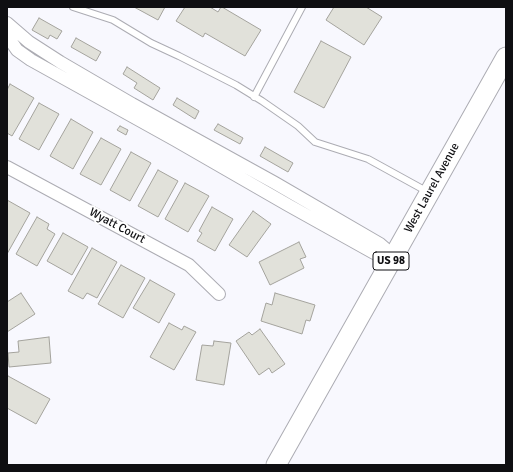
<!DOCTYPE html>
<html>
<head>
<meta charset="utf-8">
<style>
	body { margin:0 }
	#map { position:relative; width:513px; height:472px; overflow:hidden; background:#f8f8fe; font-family:Signika,sans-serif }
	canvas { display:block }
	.frame { position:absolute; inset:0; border:8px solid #0f0f12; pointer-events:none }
</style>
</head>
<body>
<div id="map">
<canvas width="513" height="472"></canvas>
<div class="frame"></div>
</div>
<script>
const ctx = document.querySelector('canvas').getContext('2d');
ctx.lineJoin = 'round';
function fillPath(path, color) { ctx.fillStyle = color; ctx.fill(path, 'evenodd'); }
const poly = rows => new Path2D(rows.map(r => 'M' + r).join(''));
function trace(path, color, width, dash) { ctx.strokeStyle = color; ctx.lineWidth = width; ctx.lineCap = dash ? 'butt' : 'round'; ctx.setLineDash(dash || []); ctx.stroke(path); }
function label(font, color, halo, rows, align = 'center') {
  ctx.font = font + ' Signika,sans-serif'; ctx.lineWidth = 4; ctx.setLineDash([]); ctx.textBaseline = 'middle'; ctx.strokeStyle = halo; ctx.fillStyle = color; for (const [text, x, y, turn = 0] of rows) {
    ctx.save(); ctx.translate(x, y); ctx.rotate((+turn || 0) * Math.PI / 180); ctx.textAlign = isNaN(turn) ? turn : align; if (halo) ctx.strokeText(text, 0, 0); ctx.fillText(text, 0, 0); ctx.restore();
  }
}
const building = poly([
	[134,7,165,7,158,20,134,7],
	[185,7,210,7,218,12,221,7,222,7,261,30,245,56,205,33,203,37,176,21,185,7],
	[334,7,366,7,382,17,364,45,326,20,334,7],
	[39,18,62,31,57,39,50,35,48,39,32,30,39,18],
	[76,38,101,52,96,61,71,47,76,38],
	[321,41,351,57,324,108,294,92,321,41],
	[127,67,160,88,153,100,134,88,137,83,123,74,127,67],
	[10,84,34,98,12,136,7,133,7,90,10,84],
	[177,98,199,111,195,119,173,105,177,98],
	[39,103,59,114,39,150,19,139,39,103],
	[71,119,93,132,73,169,50,156,71,119],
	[218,124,243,138,240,144,214,130,218,124],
	[120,126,128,130,126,135,117,130,120,126],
	[101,138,121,149,101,185,80,174,101,138],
	[265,147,293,163,288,172,260,156,265,147],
	[131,152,151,163,130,201,110,190,131,152],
	[158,170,178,181,158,217,138,206,158,170],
	[185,183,209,196,188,232,165,219,185,183],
	[7,200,30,213,7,254,7,200],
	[212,207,233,219,215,251,197,241,202,233,199,231,212,207],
	[253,211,271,224,247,257,229,245,253,211],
	[37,217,49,224,47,229,55,234,37,266,16,254,37,217],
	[63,233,88,247,72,275,47,261,63,233],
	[299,242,306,257,300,259,304,268,270,285,259,262,299,242],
	[92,248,117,262,97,298,87,293,83,299,68,291,92,248],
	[121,265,145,278,123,318,98,304,121,265],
	[150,280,175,294,159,323,133,308,150,280],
	[21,293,35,314,7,332,7,302,21,293],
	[275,293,315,305,310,321,306,320,302,334,261,321,266,303,272,305,275,293],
	[169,323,182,330,184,326,196,332,174,370,150,357,169,323],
	[260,329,285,364,272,373,269,368,259,375,236,341,249,332,252,335,260,329],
	[49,337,51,363,9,367,8,353,19,352,18,341,49,337],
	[214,341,231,343,224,385,196,380,202,345,213,346,214,341],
	[8,376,50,399,36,424,7,408,7,378,8,376]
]);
const service = poly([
	[73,7,113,20,151,43,179,56,236,85,262,101,298,126,315,142,368,159,428,192],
	[254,97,302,7]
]);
const minor = poly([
	[7,23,29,42,60,62,132,104,275,183,380,244,394,256],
	[7,34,8,37,17,50,31,60,175,140,288,205,374,253,393,256],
	[7,167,189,265,219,294]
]);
const primary = poly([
	[276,465,506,57]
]);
const shields = [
	[391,261,36]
];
const shieldNames = [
	["US 98",391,261]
];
const streetNames = [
	["West Laurel Avenue",432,188,-61],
	["Wyatt Court",117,226,28]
];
fillPath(building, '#e1e1da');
trace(building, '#a4a39d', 1);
trace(service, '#acacb3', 8);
trace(minor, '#acacb3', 14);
trace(primary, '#acacb3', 21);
trace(service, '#fff', 6);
trace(minor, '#fff', 12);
trace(primary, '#fff', 19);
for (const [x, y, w] of shields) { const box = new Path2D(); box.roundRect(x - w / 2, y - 9, w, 18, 3); ctx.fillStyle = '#fff'; ctx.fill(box); trace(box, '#0f0f12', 1); }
label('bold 11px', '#0f0f12', null, shieldNames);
label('12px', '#0f0f12', '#fff', streetNames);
</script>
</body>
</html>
